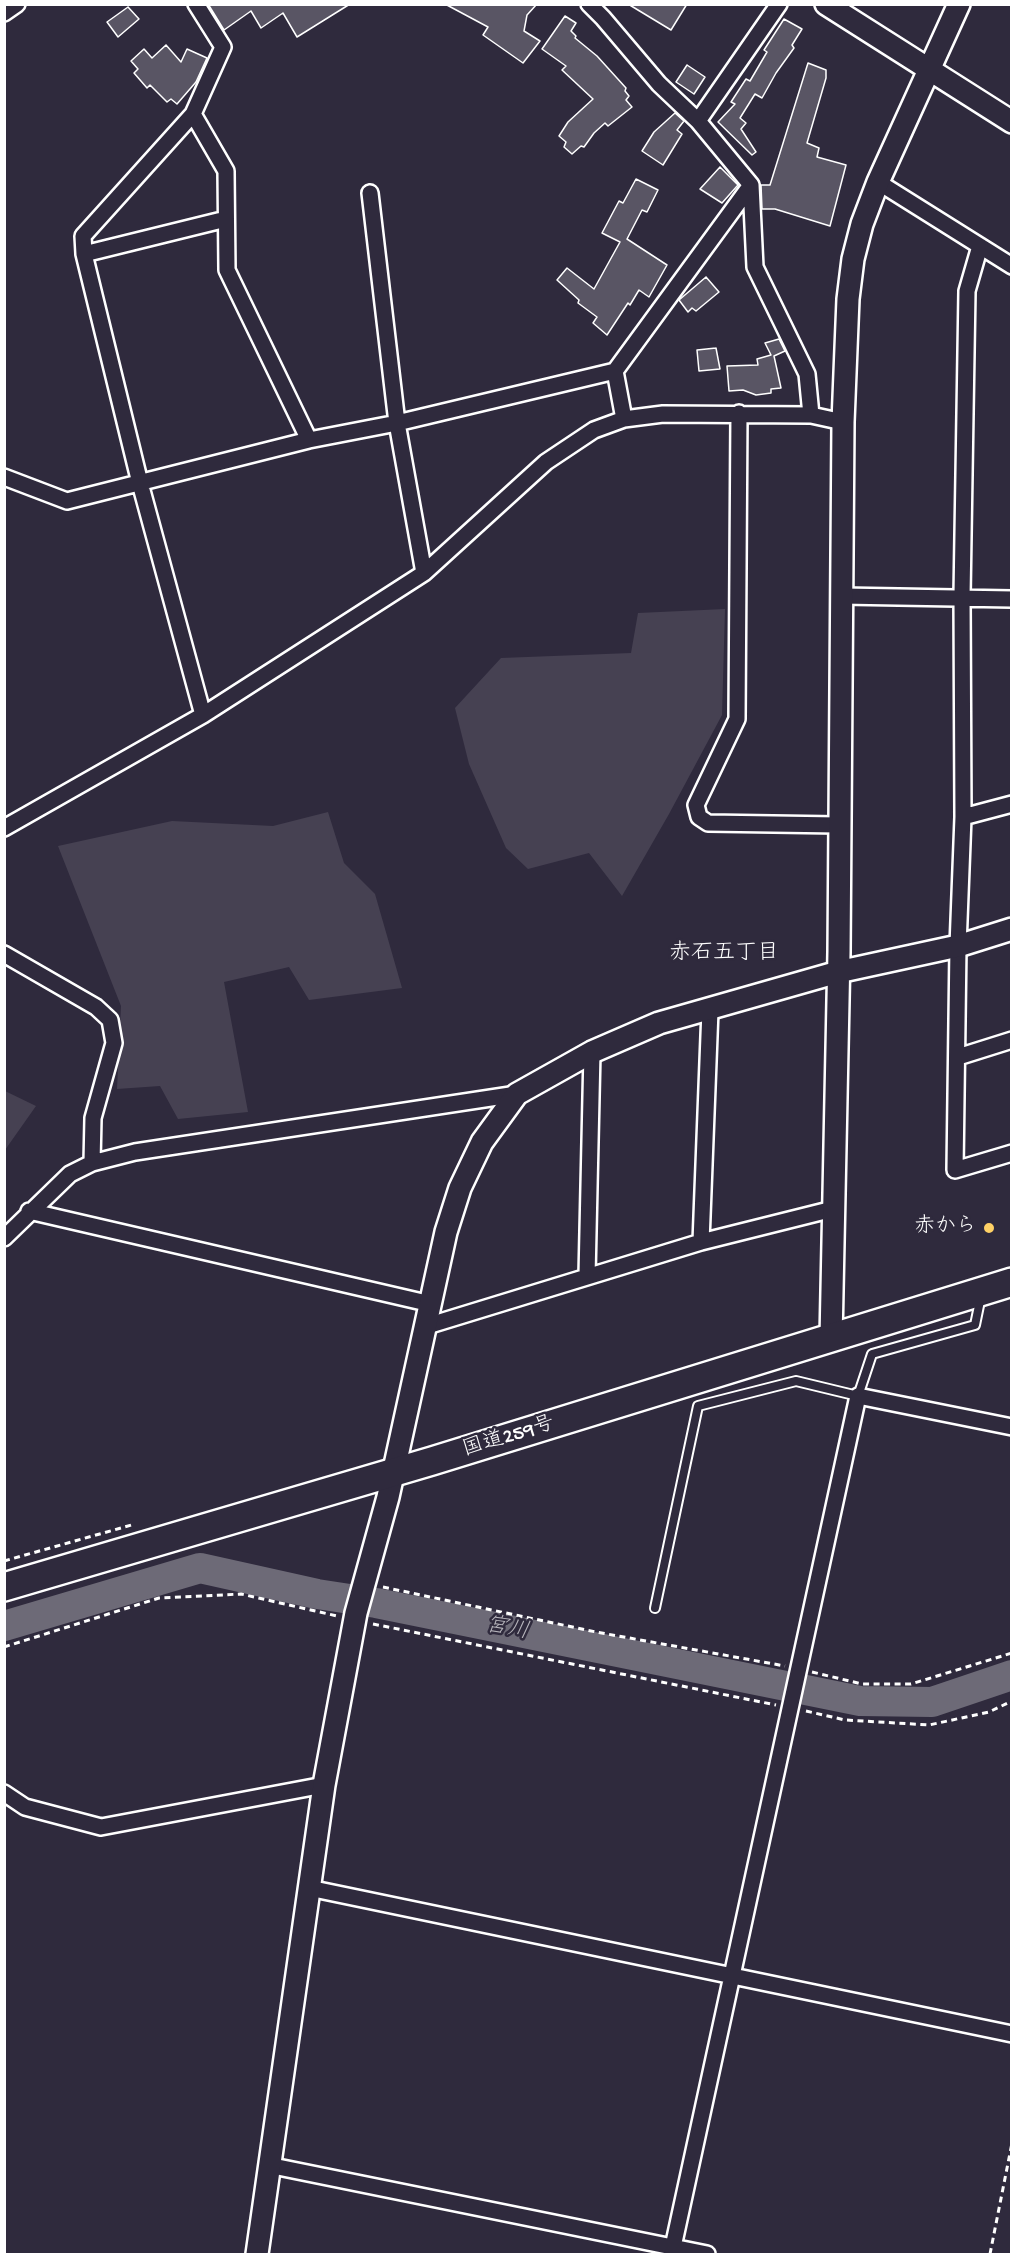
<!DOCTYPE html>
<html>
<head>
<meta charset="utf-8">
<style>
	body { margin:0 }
	#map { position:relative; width:1016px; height:2259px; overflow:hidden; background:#2f2a3d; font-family:"Gochi Hand",sans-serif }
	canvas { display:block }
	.frame { position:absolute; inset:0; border:6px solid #fff; pointer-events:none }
</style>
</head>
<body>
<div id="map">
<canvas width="1016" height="2259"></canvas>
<div class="frame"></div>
</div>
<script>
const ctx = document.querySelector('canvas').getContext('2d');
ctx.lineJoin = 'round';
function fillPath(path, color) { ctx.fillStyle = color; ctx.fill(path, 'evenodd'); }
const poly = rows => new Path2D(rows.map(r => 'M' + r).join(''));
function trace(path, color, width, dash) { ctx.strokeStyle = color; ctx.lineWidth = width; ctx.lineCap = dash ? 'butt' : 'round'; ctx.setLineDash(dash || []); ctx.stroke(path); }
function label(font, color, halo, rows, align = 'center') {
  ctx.font = font + ' "Gochi Hand","Klee One",sans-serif'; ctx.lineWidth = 5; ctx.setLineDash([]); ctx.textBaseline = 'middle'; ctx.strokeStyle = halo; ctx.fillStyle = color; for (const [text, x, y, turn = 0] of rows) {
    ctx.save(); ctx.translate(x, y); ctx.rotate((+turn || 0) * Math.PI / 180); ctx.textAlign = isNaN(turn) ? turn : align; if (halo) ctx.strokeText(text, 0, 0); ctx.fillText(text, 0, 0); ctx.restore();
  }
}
const green = poly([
	[725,609,722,715,669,814,622,896,589,853,528,869,506,848,469,764,455,708,501,658,631,653,638,613],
	[328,812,344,863,375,894,402,988,309,1000,289,967,224,982,248,1112,178,1119,160,1086,117,1089,121,1006,58,846,172,821,273,826],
	[5,1091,36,1106,5,1150]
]);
const river = poly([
	[4,1626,200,1568,317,1594,376,1603,860,1701,932,1702,1012,1675]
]);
const building = poly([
	[208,4,350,4,297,37,283,13,261,28,251,11,224,30,208,4],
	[445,4,537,4,527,15,524,31,540,41,523,63,483,35,488,27,445,4],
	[628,4,687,4,671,30,628,4],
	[128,7,139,19,118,37,107,22,128,7],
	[565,16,576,23,571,31,576,36,575,38,597,56,626,88,625,91,629,96,626,100,632,107,608,126,605,123,594,133,584,147,581,146,572,154,564,147,566,142,559,136,568,122,593,99,562,70,566,66,542,49,565,16],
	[784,19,802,29,792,45,794,48,776,73,762,98,755,94,740,118,746,123,741,129,756,152,752,155,718,122,735,104,731,102,746,79,750,81,767,52,764,50,784,19],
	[166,45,181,62,187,49,207,58,196,82,177,104,171,99,167,102,150,85,147,88,134,73,138,69,131,61,144,49,152,58,166,45],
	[808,63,826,70,826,78,807,143,819,148,817,157,846,165,830,226,775,209,762,209,761,185,770,185,808,63],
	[687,65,705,77,694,94,676,82,687,65],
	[675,113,684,121,677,130,682,134,663,165,642,151,654,132,675,113],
	[720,167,738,185,722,203,700,189,720,167],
	[636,179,658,190,647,212,642,210,627,239,667,265,649,297,639,290,630,305,628,303,607,335,593,323,597,317,578,303,579,300,557,280,567,268,594,289,620,242,602,233,619,201,623,203,636,179],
	[706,277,719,292,696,311,692,308,688,312,679,300,706,277],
	[779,339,785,351,774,356,781,388,771,389,771,393,756,395,743,390,729,391,727,366,758,365,757,359,771,355,765,343,779,339],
	[716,348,720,369,699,371,697,350,716,348]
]);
const path = poly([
	[4,1561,135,1524],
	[383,1587,596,1632,785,1666],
	[373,1624,776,1705],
	[4,1647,159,1598,241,1594,337,1616],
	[812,1672,862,1684,911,1684,1012,1653],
	[806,1711,845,1720,929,1725,989,1712,1012,1701],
	[990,2254,1012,2143]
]);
const lane = poly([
	[655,1608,698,1406,796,1381,858,1396,872,1354,975,1325,981,1296]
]);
const street = poly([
	[196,4,223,47,193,114,83,236,84,254,140,483,203,715],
	[589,4,603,18,659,84,698,121,751,185,755,267,807,374,811,415],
	[4,13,17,4],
	[193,114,226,171,227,270,309,440],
	[698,121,779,4],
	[878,182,1012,266],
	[370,193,397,423,424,573],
	[980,246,967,291,962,596,963,817,958,946,955,1170,1012,1153],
	[84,254,226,219],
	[615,371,624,419],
	[739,413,737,719,696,805,699,817,708,823,838,825],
	[4,477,67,501,309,440,397,423,615,371,751,185],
	[842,596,1012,599],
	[963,817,1012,804],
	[4,828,203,715,424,573,546,462,594,430,624,419,663,414,811,415,843,422],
	[4,954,96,1007,110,1020,114,1043,93,1118,92,1163],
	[958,1057,1012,1040],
	[29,1211,431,1304],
	[4,1238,70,1174,92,1163,135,1152,517,1094],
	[701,1242,710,1010],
	[587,1276,592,1052],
	[427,1326,701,1242,833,1209],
	[4,1793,25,1807,101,1827,324,1785],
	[309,1888,1012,2034],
	[268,2165,707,2254],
	[673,2247,858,1396,1012,1427]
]);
const secondary = poly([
	[826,4,1012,122],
	[831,1339,839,952,843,422,848,299,853,259,862,224,878,182,959,4],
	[257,2254,324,1785,356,1613,388,1497,446,1232,460,1188,482,1142,517,1094,592,1052,659,1023,838,972,958,946,1012,929]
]);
const highway = poly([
	[4,1587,432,1461,1012,1282]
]);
const markers = [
	[989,1228,6,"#ffd166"]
];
const poiNames = [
	["赤から",977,1228]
];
const streetNames = [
	["国道259号",509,1438,-17]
];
const neighbourhoodNames = [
	["赤石五丁目",724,955]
];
const waterNames = [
	["宮川",507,1630,11]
];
fillPath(green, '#464152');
trace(river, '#6d6a77', 30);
fillPath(building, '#595564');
trace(building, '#fff', 1.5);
trace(lane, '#fff', 12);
trace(street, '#fff', 20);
trace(secondary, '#fff', 26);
trace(highway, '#fff', 32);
trace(path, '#fff', 3, [6, 4.5]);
trace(lane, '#2f2a3d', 8);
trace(street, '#2f2a3d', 15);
trace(secondary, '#2f2a3d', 21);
trace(highway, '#2f2a3d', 27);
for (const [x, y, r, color] of markers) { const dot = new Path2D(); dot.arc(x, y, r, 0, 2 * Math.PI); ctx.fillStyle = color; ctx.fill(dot); trace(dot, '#2f2a3d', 2); }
label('21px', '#fff', '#2f2a3d', poiNames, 'right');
label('21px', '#fff', '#2f2a3d', streetNames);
label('22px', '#fff', '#2f2a3d', neighbourhoodNames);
label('italic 22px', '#b6b4bb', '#2f2a3d', waterNames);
</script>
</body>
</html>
